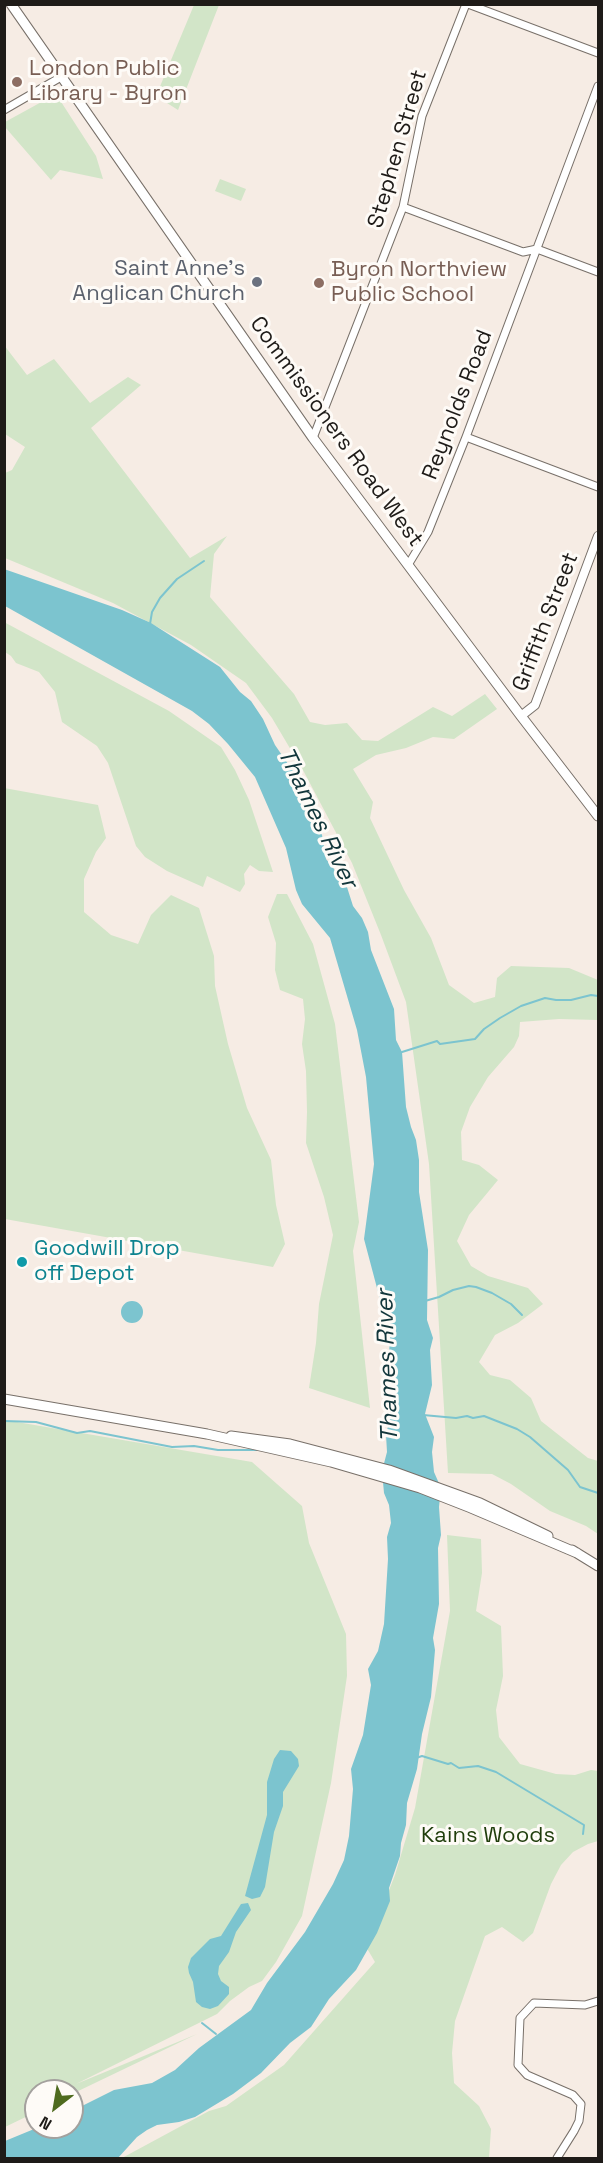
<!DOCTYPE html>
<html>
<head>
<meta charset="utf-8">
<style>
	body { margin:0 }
	#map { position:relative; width:603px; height:2163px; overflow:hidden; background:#f6ece4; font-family:"Space Grotesk",sans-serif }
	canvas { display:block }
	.frame { position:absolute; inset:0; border:6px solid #1e1b18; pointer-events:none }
	.north { position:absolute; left:24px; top:2079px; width:60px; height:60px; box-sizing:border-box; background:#fefbf7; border:2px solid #a4a19e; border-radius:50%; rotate:211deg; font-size:16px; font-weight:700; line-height:24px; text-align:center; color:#1e1b18 }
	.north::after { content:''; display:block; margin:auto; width:21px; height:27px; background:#4f6b1f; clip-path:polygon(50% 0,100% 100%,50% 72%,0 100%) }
</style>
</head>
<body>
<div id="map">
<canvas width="603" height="2163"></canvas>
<div class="frame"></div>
<div class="north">N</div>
</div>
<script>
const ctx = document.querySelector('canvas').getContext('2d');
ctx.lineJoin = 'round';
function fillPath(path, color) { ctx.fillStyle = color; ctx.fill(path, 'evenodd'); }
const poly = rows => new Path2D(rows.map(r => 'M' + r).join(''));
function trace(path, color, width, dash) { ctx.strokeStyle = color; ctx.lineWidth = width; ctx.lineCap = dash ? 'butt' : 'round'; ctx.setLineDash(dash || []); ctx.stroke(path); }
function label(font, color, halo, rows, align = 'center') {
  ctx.font = font + ' "Space Grotesk",sans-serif'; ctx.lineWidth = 6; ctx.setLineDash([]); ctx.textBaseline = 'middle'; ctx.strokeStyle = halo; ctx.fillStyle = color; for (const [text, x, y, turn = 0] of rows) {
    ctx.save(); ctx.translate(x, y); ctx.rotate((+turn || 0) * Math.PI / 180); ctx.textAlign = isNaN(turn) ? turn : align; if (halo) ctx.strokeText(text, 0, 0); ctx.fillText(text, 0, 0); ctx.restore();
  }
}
const green = poly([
	[194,5,219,5,178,110,156,96],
	[56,94,96,156,103,179,60,170,51,180,5,127,5,122],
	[220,179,246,189,241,201,215,191],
	[4,345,27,375,54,359,90,403,128,377,141,385,91,428,190,558,227,536,214,554,210,597,294,694,310,722,325,725,347,723,362,740,378,741,433,707,452,716,485,694,497,709,454,739,433,737,406,748,376,755,353,769,373,802,370,818,404,890,431,938,449,985,474,1003,495,997,497,978,511,966,569,968,598,980,598,1020,559,1019,520,1022,519,1036,514,1047,488,1077,470,1107,461,1132,462,1160,479,1165,498,1180,469,1215,457,1241,471,1266,488,1276,528,1288,543,1304,518,1323,495,1335,479,1362,490,1375,510,1380,531,1398,541,1421,588,1458,598,1461,598,1534,586,1526,550,1511,511,1484,492,1474,448,1473,429,1164,406,1002,381,935,352,863,304,772,272,718,246,683,191,645,113,603,5,558,5,473,12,470,25,447,5,434],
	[4,622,169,711,221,747,235,770,249,800,273,872,259,871,250,865,244,874,245,884,240,892,207,876,203,887,167,871,145,857,136,846,108,763,97,746,62,722,55,692,39,672,16,663,11,656,5,652],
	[4,788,98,805,106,838,96,852,84,879,84,912,111,935,138,944,151,915,171,895,199,908,214,956,215,986,228,1044,247,1108,271,1160,276,1205,285,1244,273,1267,5,1219],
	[277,894,287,894,313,944,335,1024,359,1222,353,1251,370,1408,309,1388,316,1343,319,1304,333,1235,324,1197,306,1143,307,1112,306,1071,302,1044,305,1019,303,999,280,990,275,970,276,943,268,917],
	[5,1420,252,1462,302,1506,309,1543,346,1634,347,1676,331,1783,302,1916,276,1962,262,1981,249,1987,230,2001,217,2014,76,2084,197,2034,72,2094,72,2091,36,2091,36,2112,5,2127],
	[447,1535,481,1539,482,1573,476,1611,501,1626,503,1676,496,1710,499,1737,520,1764,556,1774,575,1775,591,1770,598,1771,598,1841,588,1844,573,1852,561,1865,551,1884,533,1933,523,1942,502,1927,485,1936,455,2021,452,2053,454,2083,479,2106,491,2129,489,2158,122,2158,209,2111,226,2106,284,2065,375,1962,365,1945,371,1936,395,1875,415,1808,450,1611]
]);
const water = poly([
	[4,569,122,610,151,623,220,667,240,692,251,701,263,719,275,745,297,777,306,805,322,835,326,859,346,884,353,906,362,918,368,932,371,950,394,1009,396,1040,402,1052,406,1107,411,1127,416,1140,419,1160,419,1192,428,1250,427,1320,433,1338,430,1350,432,1385,425,1414,434,1437,432,1452,434,1472,441,1488,439,1507,441,1535,438,1548,439,1604,433,1638,435,1650,431,1697,422,1734,417,1769,407,1803,406,1825,401,1843,400,1856,389,1888,390,1901,377,1933,356,1970,329,1999,311,2027,290,2043,261,2073,233,2094,195,2117,179,2122,157,2125,147,2130,137,2137,118,2158,5,2158,5,2141,39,2127,72,2127,72,2111,114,2090,152,2083,175,2070,199,2048,251,2010,267,1983,305,1932,333,1884,344,1860,349,1836,353,1789,351,1769,363,1735,371,1685,368,1669,378,1651,384,1624,388,1559,387,1537,391,1523,389,1505,384,1493,382,1471,387,1452,386,1435,394,1399,388,1371,390,1337,364,1239,374,1164,366,1077,357,1030,330,938,302,904,296,890,286,848,255,777,228,744,209,724,192,711,5,606],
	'121 1312a11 11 0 1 1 22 0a11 11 0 1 1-22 0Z',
	[280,1750,291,1751,298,1759,299,1766,283,1792,283,1806,274,1832,265,1887,260,1897,252,1899,245,1896,267,1815,267,1782,274,1759],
	[248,1903,251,1910,236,1932,229,1952,219,1966,218,1974,221,1981,229,1987,229,1994,218,2006,210,2009,202,2007,196,2002,193,1982,189,1973,188,1967,191,1958,210,1939,221,1936,241,1904]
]);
const stream = poly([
	[150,624,152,612,160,598,177,579,204,561],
	[402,1052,437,1041,440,1044,475,1039,484,1029,500,1018,521,1006,545,998,556,1000,571,1000,591,995,598,996],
	[425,1301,439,1297,453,1290,469,1286,476,1287,492,1293,511,1304,522,1315],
	[423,1415,456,1418,467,1416,473,1418,484,1416,517,1429,530,1437,568,1470,580,1487,598,1493],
	[4,1421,36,1422,77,1433,90,1431,172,1447,194,1446,218,1450,258,1450],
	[416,1758,422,1756,448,1764,451,1763,459,1768,478,1766,496,1772,584,1825,583,1834],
	[202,2023,216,2034]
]);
const minor = poly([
	[468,4,598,53],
	[4,110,61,77],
	[403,207,523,252,537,249,598,272],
	[466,437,598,487],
	[313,438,403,207,422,116,466,4],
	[408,565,428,532,466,437,598,86],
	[557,2158,574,2131,579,2121,581,2104,573,2095,527,2075,518,2065,520,2018,534,2003,585,2005,598,2001]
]);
const tertiary = poly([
	[521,716,535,705,598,536]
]);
const secondary = poly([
	[11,4,313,438,521,716,598,816],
	[4,1399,207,1434,331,1462,420,1488,471,1508,577,1553],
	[231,1436,290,1444,389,1470,480,1503,548,1536],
	[572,1550,598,1566]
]);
const markers = [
	[17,82,6,"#8d6e63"],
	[257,282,6,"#6b7280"],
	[319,283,6,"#8d6e63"],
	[22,1262,6,"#0f9aa8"]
];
const educationNames = [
	["London Public",29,69],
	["Library - Byron",29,94],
	["Byron Northview",331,270],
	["Public School",331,295]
];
const streetNames = [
	["Stephen Street",398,149,-74],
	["Reynolds Road",458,405,-69],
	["Commissioners Road West",336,432,54],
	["Griffith Street",546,622,-69]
];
const worshipNames = [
	["Saint Anne's",245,269],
	["Anglican Church",245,294]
];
const cultureNames = [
	["Goodwill Drop",34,1249],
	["off Depot",34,1274]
];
const parkNames = [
	["Kains Woods",488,1836]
];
const waterNames = [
	["Thames River",317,818,64],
	["Thames River",388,1366,-92]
];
fillPath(green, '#d2e5c8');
fillPath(water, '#7cc4cf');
trace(stream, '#7cc4cf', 2);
trace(minor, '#787069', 9);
trace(tertiary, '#787069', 10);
trace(secondary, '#787069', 11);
trace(minor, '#fff', 7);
trace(tertiary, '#fff', 8);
trace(secondary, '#fff', 9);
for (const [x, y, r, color] of markers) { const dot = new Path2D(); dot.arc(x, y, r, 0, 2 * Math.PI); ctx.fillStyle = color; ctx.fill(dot); trace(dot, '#fefbf7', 2); }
label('22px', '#785e54', '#fefbf7', educationNames, 'left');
label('22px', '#1e1b18', '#fefbf7', streetNames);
label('22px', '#5b616d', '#fefbf7', worshipNames, 'right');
label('22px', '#0d838f', '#fefbf7', cultureNames, 'left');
label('22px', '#1f3d0b', '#fefbf7', parkNames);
label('italic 24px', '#12363b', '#fefbf7', waterNames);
</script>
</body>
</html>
